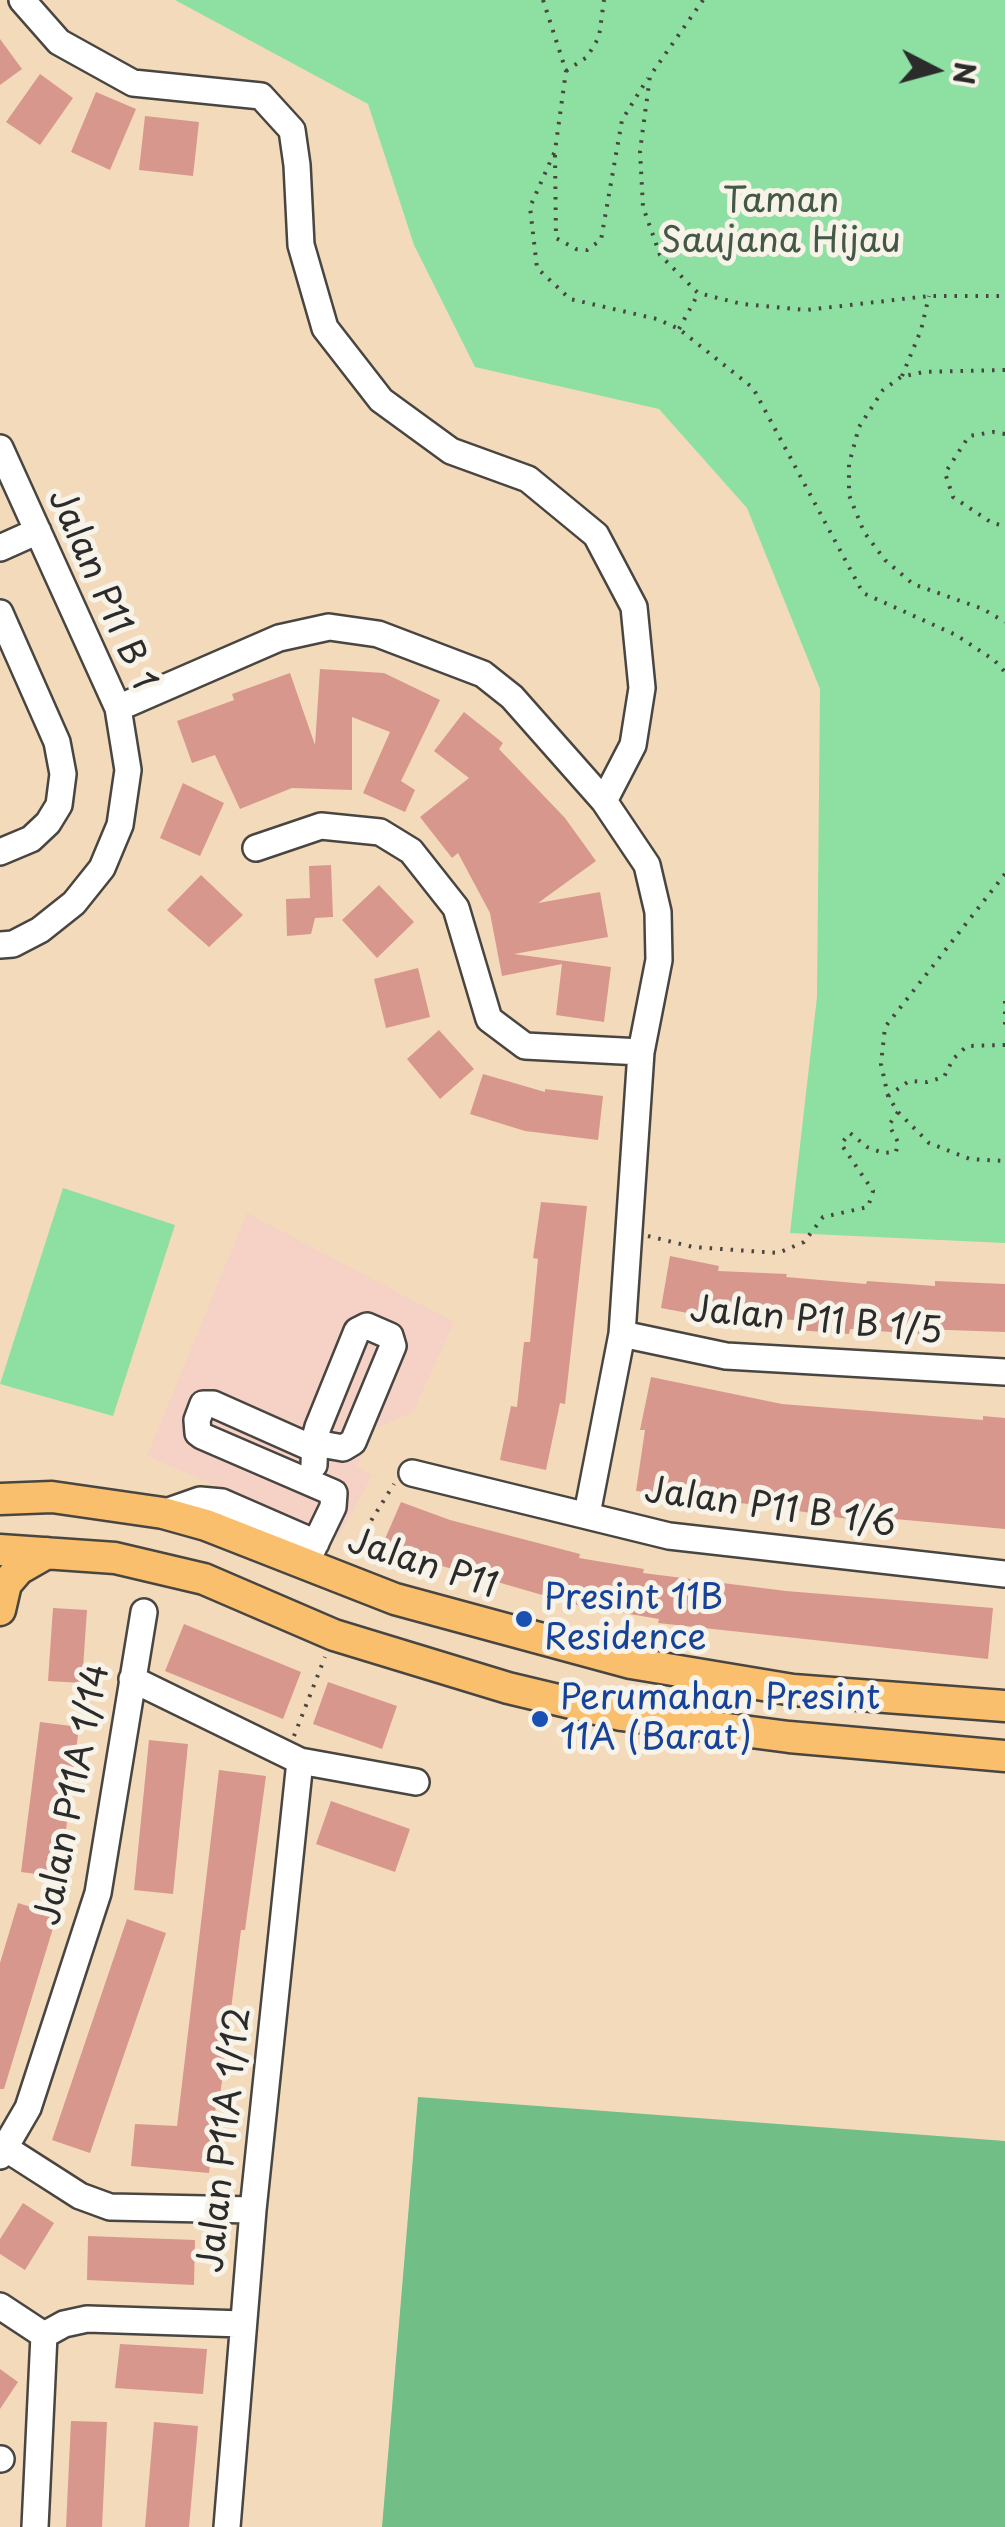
<!DOCTYPE html>
<html>
<head>
<meta charset="utf-8">
<style>
	body { margin:0 }
	#map { position:relative; width:1005px; height:2527px; overflow:hidden; background:#f3dabb; font-family:"Playpen Sans",sans-serif }
	canvas { display:block }
	.north { position:absolute; left:885px; top:20px; width:100px; height:100px; -webkit-text-stroke:8px #f7f3e8; paint-order:stroke; rotate:96deg; font-size:28px; font-weight:700; line-height:40px; text-align:center; color:#2b2b2b }
	.north::after { content:''; display:block; margin:auto; width:35px; height:45px; background:#2b2b2b; clip-path:polygon(50% 0,100% 100%,50% 72%,0 100%) }
</style>
</head>
<body>
<div id="map">
<canvas width="1005" height="2527"></canvas>
<div class="north">N</div>
</div>
<script>
const ctx = document.querySelector('canvas').getContext('2d');
ctx.lineJoin = 'round';
function fillPath(path, color) { ctx.fillStyle = color; ctx.fill(path, 'evenodd'); }
const poly = rows => new Path2D(rows.map(r => 'M' + r).join(''));
function trace(path, color, width, dash) { ctx.strokeStyle = color; ctx.lineWidth = width; ctx.lineCap = dash ? 'butt' : 'round'; ctx.setLineDash(dash || []); ctx.stroke(path); }
function label(font, color, halo, rows, align = 'center') {
  ctx.font = font + ' "Playpen Sans",sans-serif'; ctx.lineWidth = 10; ctx.setLineDash([]); ctx.textBaseline = 'middle'; ctx.strokeStyle = halo; ctx.fillStyle = color; for (const [text, x, y, turn = 0] of rows) {
    ctx.save(); ctx.translate(x, y); ctx.rotate((+turn || 0) * Math.PI / 180); ctx.textAlign = isNaN(turn) ? turn : align; if (halo) ctx.strokeText(text, 0, 0); ctx.fillText(text, 0, 0); ctx.restore();
  }
}
const built = poly([
	[247,1213,454,1322,413,1412,374,1429,357,1466,372,1476,338,1538,147,1456]
]);
const green = poly([
	[175,0,1005,0,1005,1243,790,1233,817,997,820,689,747,508,659,409,475,367,414,245,368,104],
	[63,1188,175,1225,113,1416,0,1384]
]);
const forest = poly([
	[418,2097,1005,2141,1005,2527,382,2527]
]);
const building = poly([
	[0,39,22,69,0,85],
	[40,74,73,98,40,145,6,122],
	[96,92,136,109,110,170,71,152],
	[145,116,199,122,193,176,139,170],
	[320,669,384,673,440,700,401,781,415,790,405,812,363,793,390,732,352,717,352,790,292,788,240,809,215,755,192,763,177,721,234,700,232,694,290,673,315,745],
	[464,712,503,743,499,749,565,818,596,861,538,903,600,892,608,937,514,954,611,967,604,1022,556,1015,562,964,502,976,490,913,458,853,452,858,420,817,469,778,434,751],
	[183,783,224,803,200,856,160,838],
	[331,865,333,917,315,918,311,934,287,936,286,899,310,898,309,866],
	[201,875,243,915,209,947,167,910],
	[379,885,414,922,377,958,342,920],
	[418,968,430,1017,386,1028,374,979],
	[439,1030,474,1069,440,1099,407,1059],
	[483,1074,545,1092,545,1089,603,1096,598,1140,525,1131,470,1114],
	[541,1202,587,1206,565,1404,560,1403,546,1470,500,1460,511,1406,517,1407,524,1342,530,1342,538,1259,533,1258],
	[670,1256,719,1266,718,1271,787,1274,786,1277,866,1284,867,1281,935,1286,935,1281,1005,1284,1005,1332,920,1329,919,1334,850,1329,849,1334,797,1330,798,1320,709,1317,661,1308],
	[651,1377,782,1404,983,1420,983,1416,1005,1418,1005,1529,895,1519,895,1523,841,1518,774,1507,636,1491,645,1430,640,1430],
	[401,1502,450,1520,580,1554,579,1558,644,1569,643,1573,786,1591,993,1608,988,1659,658,1623,659,1619,577,1605,435,1564,434,1566,381,1548],
	[53,1608,87,1610,82,1683,48,1681],
	[184,1624,301,1672,283,1719,165,1671],
	[328,1682,397,1706,382,1749,313,1724],
	[40,1722,79,1727,60,1877,21,1872],
	[149,1740,188,1744,173,1894,134,1890],
	[219,1770,266,1776,245,1930,241,1930,219,2104,216,2104,209,2173,131,2166,135,2124,177,2126],
	[331,1801,410,1829,395,1872,316,1844],
	[18,1903,57,1915,4,2089,0,2089,0,1963],
	[127,1919,166,1933,90,2153,52,2140],
	[23,2203,54,2223,25,2270,0,2254,0,2239],
	[88,2236,195,2240,194,2285,87,2280],
	[120,2344,207,2349,203,2394,115,2388],
	[0,2369,18,2382,0,2409],
	[71,2421,107,2422,102,2527,66,2527],
	[154,2422,198,2426,189,2527,145,2527]
]);
const path = poly([
	[543,0,566,71,555,151,530,207,537,268,570,299,657,319,679,329,753,388,863,593,956,635,994,660,1005,672],
	[703,0,650,76,640,151,643,207,660,255,698,293,742,304,806,310,929,296,1005,296],
	[566,71,587,57,599,37,604,0],
	[555,155,556,238,576,249,587,250,601,240,622,120,648,78],
	[679,329,698,294],
	[1005,370,923,372,901,377,883,390,859,427,849,464,849,495,864,532,885,560,913,584,983,609,1005,622],
	[902,376,921,330,929,296],
	[1005,434,993,432,969,436,945,473,953,497,992,523,1005,526],
	[1005,874,885,1027,881,1064,888,1096,898,1112,929,1143,970,1159,1005,1161],
	[1005,1001,1005,1028],
	[888,1096,909,1081,927,1082,944,1077,953,1059,967,1046,1005,1045],
	[648,1236,693,1247,778,1253,804,1242,823,1217,868,1207,873,1191,841,1144,850,1133,867,1147,883,1153,896,1152,898,1142,889,1125,898,1112],
	[349,1556,394,1484],
	[294,1736,325,1657]
]);
const minor = poly([
	[22,0,59,42,133,83,261,96,292,130,297,165,301,245,325,328,381,400,451,451,528,479,596,535,634,607,642,688,633,745,604,801],
	[0,448,118,708,128,770,120,825,102,868,74,903,40,930,13,944,0,945],
	[0,548,38,531],
	[0,613,57,742,63,774,59,805,48,823,31,839,0,852],
	[118,708,279,638,329,627,378,634,483,674,512,697,604,801,647,865,658,912,659,960,641,1052,622,1334,587,1514],
	[256,848,321,826,380,832,411,851,456,908,489,1019,525,1046,641,1052],
	[622,1334,726,1356,1005,1372],
	[314,1465,315,1438,318,1427,357,1331,367,1326,390,1336,393,1346,353,1442,343,1448,315,1443],
	[412,1473,669,1536,1005,1574],
	[163,1513,200,1500,222,1502,316,1543],
	[305,1565,333,1507,334,1493,202,1436,198,1433,197,1420,203,1404,213,1404,314,1449],
	[132,1679,300,1761,416,1782],
	[5,2148,80,2196,110,2207,253,2210],
	[0,2156,28,2108,98,1893,144,1612],
	[0,2306,44,2335,64,2324,87,2319,243,2324],
	[0,2459,1,2459],
	[35,2527,44,2335],
	[227,2527,253,2210,300,1761]
]);
const major = poly([
	[0,1499,52,1497,163,1513,206,1525,395,1599,631,1663,793,1690,1005,1706],
	[0,1550,115,1558,204,1579,334,1635,508,1688,621,1715,789,1737,1005,1756],
	[0,1610,6,1584,19,1569,47,1553]
]);
const markers = [
	[524,1619,10,"#1a4fb4"],
	[540,1719,10,"#1a4fb4"]
];
const parkNames = [
	["Taman",781,202],
	["Saujana Hijau",781,242]
];
const streetNames = [
	["Jalan P11 B 1",101,590,66],
	["Jalan P11 B 1/5",816,1322,5],
	["Jalan P11 B 1/6",770,1509,8],
	["Jalan P11",422,1565,18],
	["Jalan P11A 1/14",74,1795,-79],
	["Jalan P11A 1/12",226,2140,-84]
];
const transitNames = [
	["Presint 11B",544,1599],
	["Residence",544,1639],
	["Perumahan Presint",560,1699],
	["11A (Barat)",560,1739]
];
fillPath(built, '#f6d1c5');
fillPath(green, '#8de0a1');
fillPath(forest, '#72be87');
fillPath(building, '#d8978c');
trace(minor, '#494541', 30);
trace(major, '#494541', 35);
trace(path, '#494541', 4, [2.5, 8]);
trace(minor, '#fff', 25);
trace(major, '#f9bf6d', 30);
for (const [x, y, r, color] of markers) { const dot = new Path2D(); dot.arc(x, y, r, 0, 2 * Math.PI); ctx.fillStyle = color; ctx.fill(dot); trace(dot, '#f7f3e8', 4); }
label('35px', '#445848', '#f7f3e8', parkNames);
label('35px', '#2b2b2b', '#f7f3e8', streetNames);
label('35px', '#164399', '#f7f3e8', transitNames, 'left');
</script>
</body>
</html>
